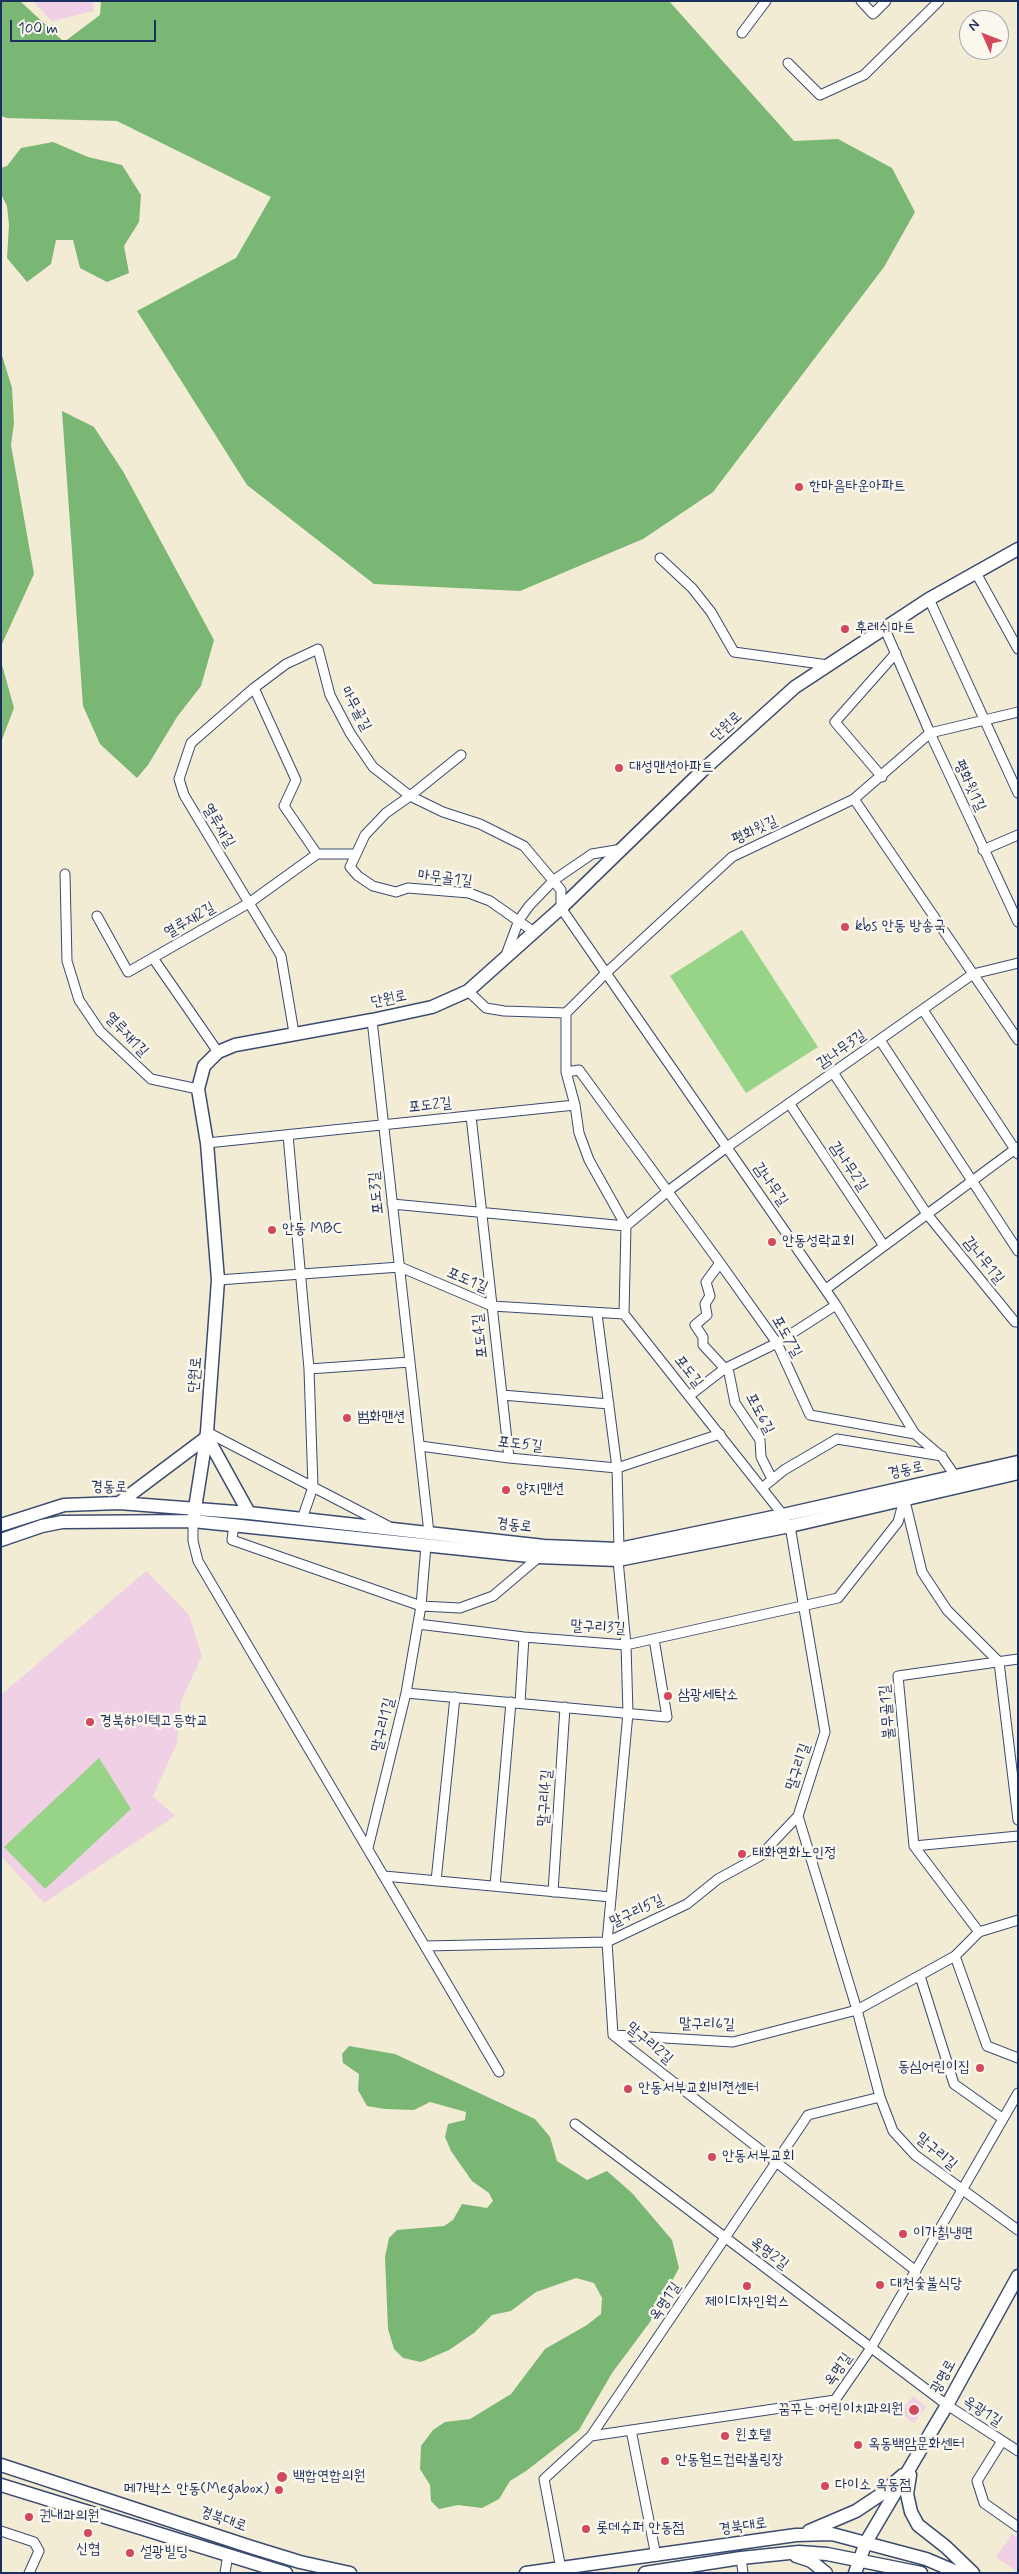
<!DOCTYPE html>
<html>
<head>
<meta charset="utf-8">
<style>
	body { margin:0 }
	#map { position:relative; width:1019px; height:2574px; overflow:hidden; background:#f2ecd4; font-family:Mynerve,sans-serif }
	canvas { display:block }
	.frame { position:absolute; inset:0; border:2px solid #1b2f5e; pointer-events:none }
	.north { position:absolute; left:959px; top:10px; width:50px; height:50px; box-sizing:border-box; background:#fbf7ec; border:1px solid #a1a7b3; border-radius:50%; rotate:314deg; font-size:14px; font-weight:700; line-height:20px; text-align:center; color:#1b2f5e }
	.north::after { content:''; display:block; margin:auto; width:18px; height:22px; background:#d1495b; clip-path:polygon(50% 0,100% 100%,50% 72%,0 100%) }
	.scale { position:absolute; left:10px; top:20px; width:146px; height:22px; box-sizing:border-box; border:2px solid #1b2f5e; border-top:0; padding-left:6px; font-size:15px; line-height:18px; white-space:nowrap; color:#1b2f5e; -webkit-text-stroke:4px #fbf7ec; paint-order:stroke }
</style>
</head>
<body>
<div id="map">
<canvas width="1019" height="2574"></canvas>
<div class="frame"></div>
<div class="north">N</div>
<div class="scale">100 m</div>
</div>
<script>
const ctx = document.querySelector('canvas').getContext('2d');
ctx.lineJoin = 'round';
function fillPath(path, color) { ctx.fillStyle = color; ctx.fill(path, 'evenodd'); }
const poly = rows => new Path2D(rows.map(r => 'M' + r).join(''));
function trace(path, color, width, dash) { ctx.strokeStyle = color; ctx.lineWidth = width; ctx.lineCap = dash ? 'butt' : 'round'; ctx.setLineDash(dash || []); ctx.stroke(path); }
function label(font, color, halo, rows, align = 'center') {
  ctx.font = font + ' Mynerve,"Poor Story",sans-serif'; ctx.lineWidth = 5; ctx.setLineDash([]); ctx.textBaseline = 'middle'; ctx.strokeStyle = halo; ctx.fillStyle = color; for (const [text, x, y, turn = 0] of rows) {
    ctx.save(); ctx.translate(x, y); ctx.rotate((+turn || 0) * Math.PI / 180); ctx.textAlign = isNaN(turn) ? turn : align; if (halo) ctx.strokeText(text, 0, 0); ctx.fillText(text, 0, 0); ctx.restore();
  }
}
const built = poly([
	[33,1,93,1,93,11,52,21],
	[146,1571,189,1615,202,1656,181,1701,177,1743,153,1796,175,1816,44,1903,1,1856,1,1695],
	[913,2396,926,2407,914,2423,901,2413],
	[1012,2534,1018,2538,1018,2572,996,2557]
]);
const green = poly([
	[742,930,818,1047,746,1093,670,976],
	[99,1758,131,1809,45,1889,4,1847]
]);
const forest = poly([
	[1,1,20,1,64,42,100,15,101,1,669,1,794,141,838,139,892,168,915,212,884,267,713,492,643,539,520,591,374,584,247,485,137,311,236,258,271,197,117,121,7,118,1,116],
	[53,142,88,157,122,165,141,195,139,222,124,246,129,273,107,282,80,268,73,240,56,240,51,264,27,282,7,258,9,225,7,206,1,194,1,168,7,166,21,148],
	[1,352,12,388,14,423,11,445,34,574,1,646],
	[62,411,94,427,124,473,214,640,201,686,177,717,148,765,137,778,100,744,83,706],
	[1,661,14,708,1,742],
	[349,2046,395,2054,535,2119,550,2137,557,2161,587,2180,607,2171,632,2193,672,2240,679,2268,650,2322,612,2373,579,2430,526,2471,510,2481,499,2499,482,2508,458,2505,439,2509,431,2501,430,2485,420,2469,421,2446,433,2430,445,2422,470,2419,511,2394,545,2349,587,2325,601,2314,602,2298,594,2283,576,2278,536,2292,511,2311,492,2315,474,2333,449,2350,421,2362,403,2358,394,2349,388,2329,385,2257,389,2238,397,2230,444,2226,453,2220,462,2204,487,2208,493,2201,489,2193,472,2181,451,2151,445,2137,448,2124,465,2120,466,2112,430,2102,414,2110,385,2109,367,2106,358,2090,359,2074,343,2063,342,2054]
]);
const street = poly([
	[861,1,873,14,886,1],
	[742,33,766,1],
	[788,63,820,95,864,75,939,1],
	[660,558,692,588,711,612,734,652,828,665],
	[976,573,1018,649],
	[929,599,1018,793],
	[884,627,930,733,1018,922],
	[254,688,296,780,284,806,317,854],
	[461,755,410,796,386,813,365,835,350,867,358,876,373,886,396,892,408,888,469,893,490,901,534,932],
	[882,777,835,722,896,653],
	[854,799,1018,1040],
	[983,850,1018,835],
	[317,854,355,854],
	[65,874,67,961,79,1000,100,1031,151,1079,198,1089],
	[97,916,128,972,249,903,317,854],
	[506,955,519,920,529,906,554,880,592,854,622,849],
	[153,958,218,1052],
	[468,991,486,1008,504,1011,566,1013],
	[923,1010,1018,1154],
	[372,1020,429,1533],
	[294,1033,281,956,184,795,179,779,191,743,254,688,286,664,318,649,330,695,350,733,373,767,410,796,443,812,480,824,524,846,561,890,561,908,836,1305,915,1434,942,1457,956,1477],
	[880,1040,1018,1251],
	[566,1072,579,1070,720,1263,777,1343,810,1415,915,1434],
	[834,1074,927,1214,1015,1322,1018,1322],
	[789,1103,884,1246],
	[471,1116,509,1458],
	[288,1135,309,1369,313,1487,302,1519],
	[207,1143,575,1105],
	[392,1204,626,1226,668,1191,727,1147,973,974,1018,963],
	[720,1263,706,1282,710,1296,705,1304,707,1315,695,1325,703,1337,703,1345,729,1373,735,1403,760,1440,761,1457,772,1479],
	[218,1280,400,1267,492,1306,624,1314],
	[826,1289,1018,1147],
	[597,1314,617,1468,619,1549],
	[309,1369,410,1362],
	[502,1395,609,1404],
	[689,1396,724,1369,777,1343,836,1305],
	[207,1432,388,1526],
	[420,1446,509,1458,617,1468,720,1434],
	[762,1488,784,1470,837,1439,942,1456],
	[905,1501,922,1572,947,1610,999,1662,1018,1820],
	[783,1515,624,1314,626,1226,589,1160,579,1133,575,1105,566,1072,566,1013,606,973,732,857,854,799,930,733,1018,712],
	[193,1521,193,1541,198,1561,499,2072],
	[234,1524,232,1540,421,1606,460,1608,493,1596,539,1557],
	[790,1526,825,1732,798,1816,857,2010,880,2097,893,2131,915,2155,1018,2230],
	[618,1560,626,1645,628,1713,607,1942,613,2035,916,2271],
	[418,1624,524,1637,626,1645,838,1598,898,1522,904,1500],
	[406,1693,667,1717,654,1639],
	[520,1703,524,1637],
	[914,1846,1018,1836],
	[368,1848,406,1693,421,1606,426,1545],
	[384,1876,611,1897],
	[436,1881,455,1697],
	[495,1886,511,1702],
	[553,1892,565,1707],
	[979,1932,914,1846,898,1676,1018,1659],
	[426,1946,607,1942,687,1904,718,1879,760,1856,798,1816],
	[955,1956,987,2046,1018,2058],
	[920,1976,954,2084,1002,2118],
	[613,2035,733,2042,857,2010,955,1956,979,1932,1018,1920],
	[575,2124,947,2405,1018,2451],
	[631,2430,656,2556],
	[591,2436,835,2400,871,2348,1018,2093],
	[1002,2441,977,2481,984,2503,1018,2527],
	[1,2531,34,2542,39,2551,29,2573],
	[741,2558,743,2573],
	[561,2569,544,2479,591,2436,808,2115,880,2097],
	[225,2573,228,2554]
]);
const secondary = poly([
	[119,1503,207,1437,249,1513],
	[193,1521,207,1432,218,1280,207,1143,198,1089,204,1066,218,1052,235,1045,372,1020,432,1007,468,991,561,908,703,770,795,687,929,599,1018,549],
	[1,1525,64,1505,119,1503,249,1513,544,1546,619,1549,783,1515,1018,1462],
	[1,1540,42,1526,62,1522,193,1521,539,1557,618,1560,790,1526,1018,1473],
	[1,2465,251,2547,300,2562,350,2573],
	[910,2475,907,2494,911,2512,918,2525,946,2547,973,2573],
	[1,2485,286,2573],
	[809,2531,856,2511,880,2495,903,2475],
	[796,2556,811,2561,826,2573],
	[526,2573,796,2535,832,2534,926,2559,959,2573],
	[645,2573,741,2558,799,2552,827,2554,921,2573],
	[855,2573,866,2542,947,2405,1018,2276]
]);
const markers = [
	[799,487,5,"#d1495b"],
	[845,629,5,"#d1495b"],
	[619,768,5,"#d1495b"],
	[845,927,5,"#d1495b"],
	[272,1230,5,"#d1495b"],
	[772,1242,5,"#d1495b"],
	[347,1418,5,"#d1495b"],
	[506,1490,5,"#d1495b"],
	[668,1696,5,"#d1495b"],
	[90,1722,5,"#d1495b"],
	[742,1854,5,"#d1495b"],
	[980,2068,5,"#d1495b"],
	[628,2089,5,"#d1495b"],
	[712,2157,5,"#d1495b"],
	[903,2234,5,"#d1495b"],
	[880,2285,5,"#d1495b"],
	[747,2286,5,"#d1495b"],
	[914,2410,6,"#d1495b"],
	[725,2436,5,"#d1495b"],
	[858,2445,5,"#d1495b"],
	[665,2461,5,"#d1495b"],
	[282,2477,6,"#d1495b"],
	[825,2486,5,"#d1495b"],
	[279,2490,5,"#d1495b"],
	[29,2517,5,"#d1495b"],
	[586,2529,5,"#d1495b"],
	[88,2533,5,"#d1495b"],
	[130,2553,5,"#d1495b"]
];
const poiNames = [
	["한마음타운아파트",809,487],
	["후레쉬마트",855,629],
	["대성맨션아파트",629,768],
	["kbs 안동 방송국",855,927],
	["안동 MBC",282,1230],
	["안동성락교회",782,1242],
	["범화맨션",357,1418],
	["양지맨션",516,1490],
	["삼광세탁소",678,1696],
	["경북하이텍고등학교",100,1722],
	["태화연화노인정",752,1854],
	["동심어린이집",970,2068,"right"],
	["안동서부교회비젼센터",638,2089],
	["안동서부교회",722,2157],
	["이가칡냉면",913,2234],
	["대천숯불식당",890,2285],
	["제이디자인웍스",747,2303,"center"],
	["꿈꾸는 어린이치과의원",903,2410,"right"],
	["윈호텔",735,2436],
	["옥동백암문화센터",868,2445],
	["안동월드컵락볼링장",675,2461],
	["백합연합의원",293,2477],
	["다이소 옥동점",835,2486],
	["메가박스 안동(Megabox)",269,2490,"right"],
	["권내과의원",39,2517],
	["롯데슈퍼 안동점",596,2529],
	["신협",88,2550,"center"],
	["설광빌딩",140,2553]
];
const streetNames = [
	["마무골길",355,709,62],
	["단원로",727,727,-42],
	["평화윗1길",969,786,65],
	["열루재길",218,826,59],
	["평화윗길",755,831,-25],
	["마무골1길",445,879,7],
	["열루재2길",190,921,-30],
	["단원로",389,1000,-12],
	["열루재1길",126,1035,46],
	["감나무3길",842,1050,-35],
	["포도2길",430,1106,-6],
	["감나무2길",848,1167,56],
	["감나무길",770,1185,55],
	["포도3길",377,1193,-96],
	["감나무1길",983,1261,51],
	["포도1길",467,1281,23],
	["포도4길",481,1336,-96],
	["포도7길",786,1337,60],
	["포도길",688,1372,52],
	["단원로",196,1375,-85],
	["포도6길",759,1414,62],
	["포도5길",520,1445,6],
	["경동로",906,1471,-12],
	["경동로",109,1488,1],
	["경동로",514,1526,7],
	["말구리3길",598,1628,3],
	["불무골1길",888,1712,-95],
	["말구리1길",384,1725,-76],
	["말구리길",799,1767,-72],
	["말구리4길",546,1798,-86],
	["말구리5길",637,1912,-25],
	["말구리6길",707,2025,1],
	["말구리2길",649,2044,40],
	["말구리길",936,2152,40],
	["옥명2길",769,2254,37],
	["옥명1길",666,2302,-56],
	["옥명길",839,2370,-55],
	["광명로",944,2377,-61],
	["옥광1길",982,2412,33],
	["경북대로",223,2520,19],
	["경북대로",743,2527,-8]
];
fillPath(built, '#f0d0e4');
fillPath(green, '#98d488');
fillPath(forest, '#7ab674');
trace(street, '#3b4b70', 11);
trace(secondary, '#3b4b70', 15);
trace(street, '#fff', 9);
trace(secondary, '#fff', 12);
for (const [x, y, r, color] of markers) { const dot = new Path2D(); dot.arc(x, y, r, 0, 2 * Math.PI); ctx.fillStyle = color; ctx.fill(dot); trace(dot, '#fbf7ec', 2); }
label('15px', '#1b2f5e', '#fbf7ec', poiNames, 'left');
label('15px', '#1b2f5e', '#fbf7ec', streetNames);
</script>
</body>
</html>
